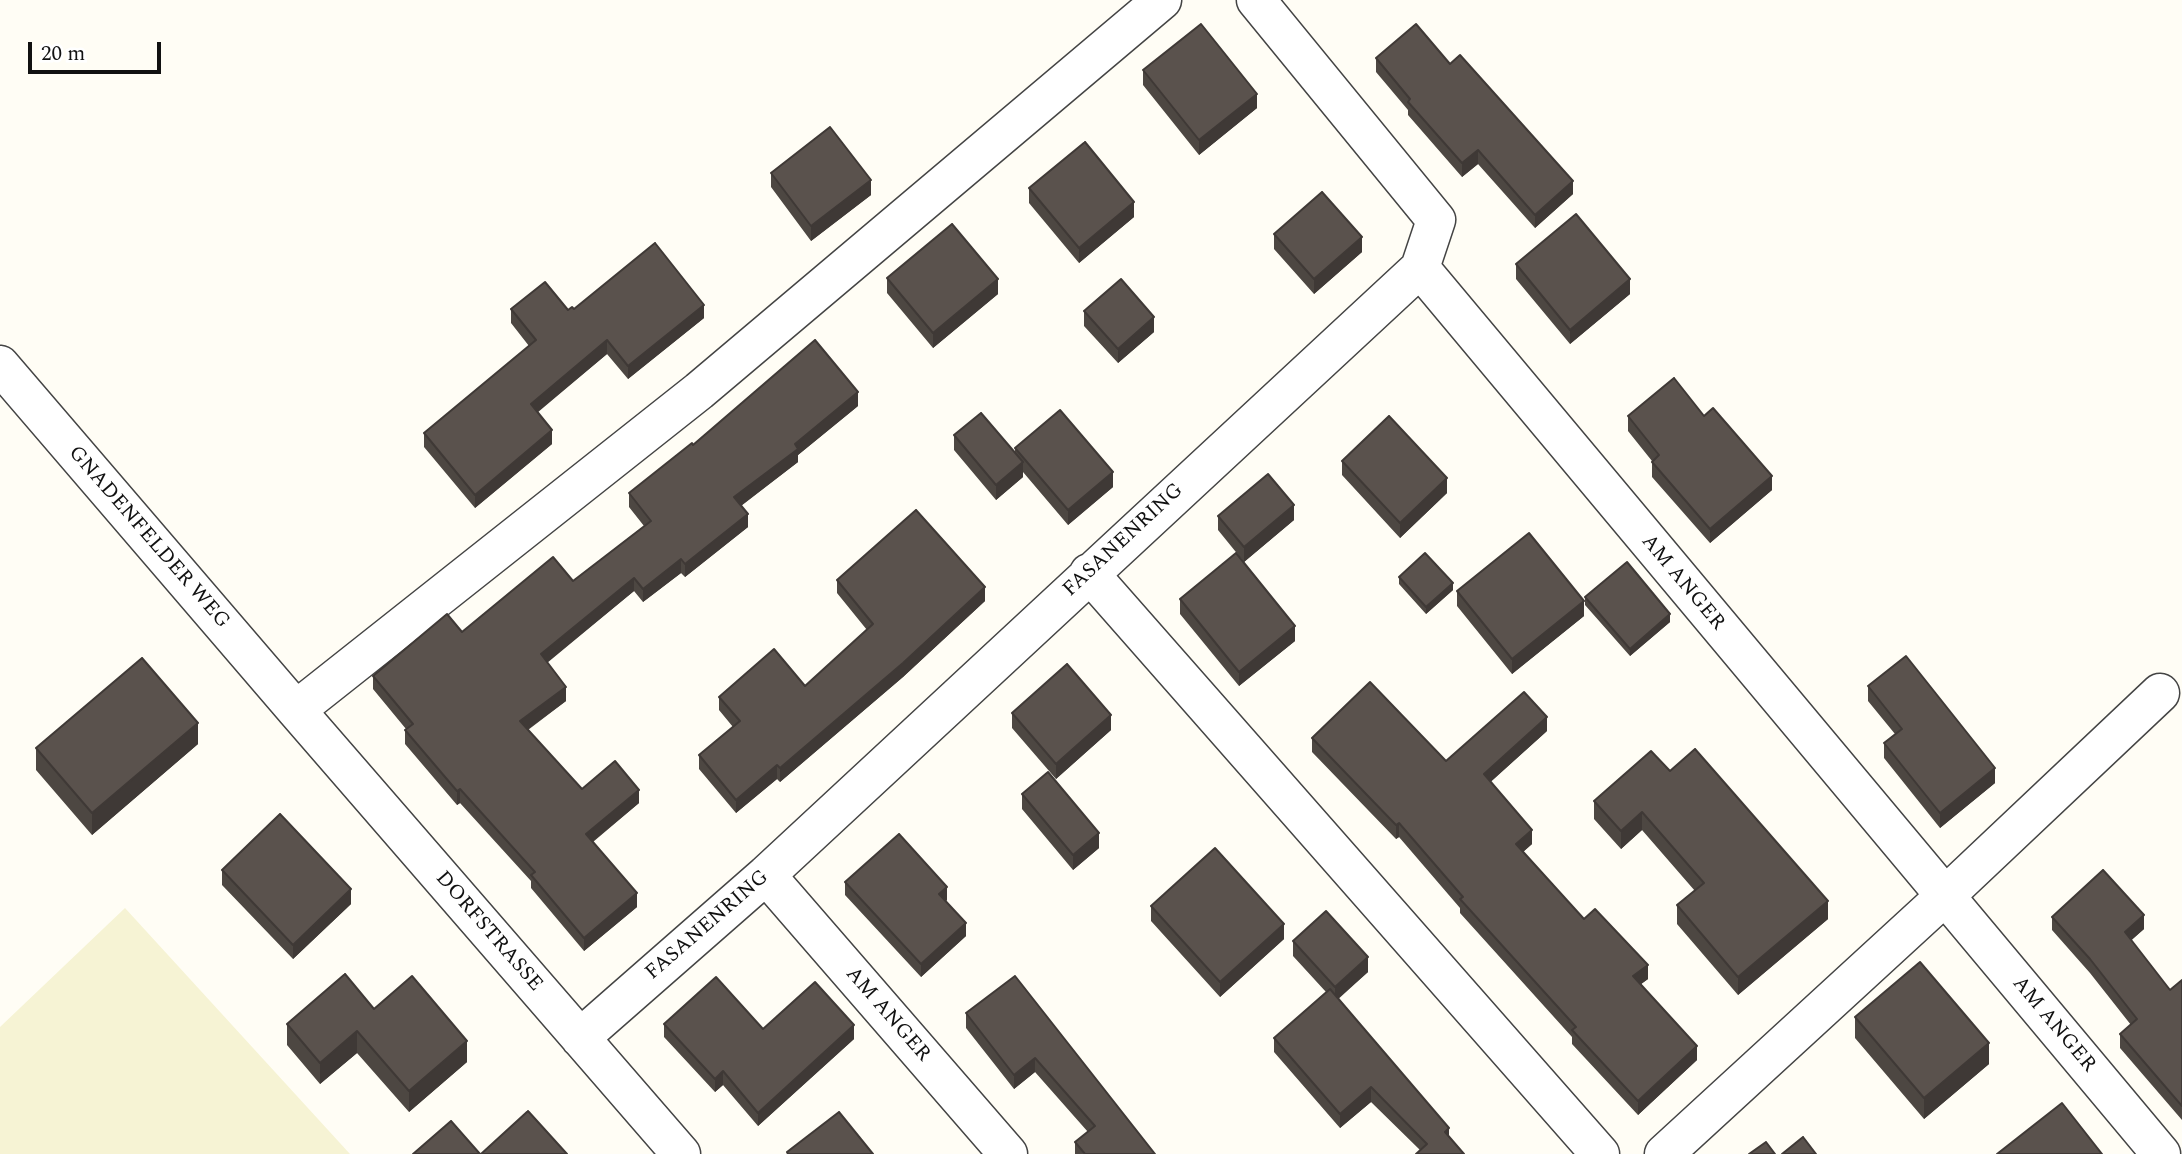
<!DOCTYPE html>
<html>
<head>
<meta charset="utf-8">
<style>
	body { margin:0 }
	#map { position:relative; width:2182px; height:1154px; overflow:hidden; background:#fffdf5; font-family:Spectral,serif }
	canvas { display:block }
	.scale { position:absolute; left:28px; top:42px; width:133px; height:32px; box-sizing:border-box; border:4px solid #111; border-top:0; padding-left:9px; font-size:21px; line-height:24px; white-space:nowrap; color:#111; -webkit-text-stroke:5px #fff; paint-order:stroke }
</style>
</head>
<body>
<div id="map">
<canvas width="2182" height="1154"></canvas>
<div class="scale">20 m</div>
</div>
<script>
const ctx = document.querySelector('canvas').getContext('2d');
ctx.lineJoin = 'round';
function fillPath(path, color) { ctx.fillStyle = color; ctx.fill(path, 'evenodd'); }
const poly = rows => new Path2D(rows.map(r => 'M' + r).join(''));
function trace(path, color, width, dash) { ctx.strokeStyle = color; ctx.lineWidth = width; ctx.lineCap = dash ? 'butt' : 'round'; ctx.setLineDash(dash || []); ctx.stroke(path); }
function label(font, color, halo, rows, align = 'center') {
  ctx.font = font + ' Spectral,serif'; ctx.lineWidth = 7; ctx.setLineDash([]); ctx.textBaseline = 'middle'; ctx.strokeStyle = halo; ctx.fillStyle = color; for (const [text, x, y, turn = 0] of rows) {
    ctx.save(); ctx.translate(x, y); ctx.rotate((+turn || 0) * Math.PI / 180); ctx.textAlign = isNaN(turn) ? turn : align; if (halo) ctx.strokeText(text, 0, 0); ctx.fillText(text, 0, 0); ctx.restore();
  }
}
const farmland = poly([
	[125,908,350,1154,0,1154,0,1027]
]);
const street = poly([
	[1420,268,2161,1154],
	[0,365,296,710,681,1154],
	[1089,573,1600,1154],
	[296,710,699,391,1162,0],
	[766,875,1008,1154],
	[580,1038,766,875,1420,268,1436,220,1256,0],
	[1664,1154,1944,897,2160,693]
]);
const wall = poly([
	[1376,58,1450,64,1573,194,1535,228,1478,164,1462,177,1408,115,1408,110,1376,72],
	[1143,70,1257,108,1199,155,1143,85],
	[771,173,871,195,811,241,771,187],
	[1029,188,1134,217,1079,263,1029,203],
	[1274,234,1362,252,1314,294,1274,249],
	[1516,264,1630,294,1570,344,1516,279],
	[887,278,998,294,933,348,887,293],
	[511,309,568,310,574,309,704,318,628,379,607,354,537,412,552,444,475,508,424,447,424,433,529,346,511,323],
	[1084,311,1154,332,1118,363,1084,326],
	[858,406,798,455,798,462,741,506,748,527,685,577,681,573,643,602,634,591,547,662,566,701,528,730,582,789,639,803,593,842,637,907,584,951,531,888,531,881,460,803,457,805,405,744,405,730,406,729,373,689,373,676,462,632,573,581,644,526,629,507,629,493,693,445],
	[1628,416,1704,416,1772,490,1710,543,1652,477,1652,461,1628,431],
	[954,435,1015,453,1015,448,1113,487,1068,525,1023,472,1023,477,996,500,954,450],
	[1342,461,1447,493,1400,538,1342,475],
	[1218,516,1294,520,1244,562,1218,530],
	[1399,577,1453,590,1426,614,1399,584],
	[837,580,985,601,903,677,780,782,777,779,736,813,699,769,699,755,733,727,719,710,719,697,805,686,867,630,837,593],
	[1457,591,1584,616,1512,674,1457,606],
	[1585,597,1670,622,1630,656,1585,605],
	[1180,599,1295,641,1239,686,1180,614],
	[1868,686,1995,783,1940,828,1884,758,1884,743,1895,734,1868,701],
	[1012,713,1111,730,1056,779,1012,728],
	[1547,731,1490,782,1532,844,1523,852,1584,919,1648,979,1641,984,1697,1060,1638,1115,1572,1044,1572,1037,1460,913,1460,908,1399,837,1396,839,1312,752,1312,738,1446,761],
	[198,744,92,835,36,770,36,748],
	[1670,771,1828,919,1738,995,1677,924,1677,905,1695,891,1642,830,1621,849,1594,819,1594,801],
	[1022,794,1099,848,1073,870,1022,809],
	[222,870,351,904,293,959,222,885],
	[845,882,947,900,946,901,966,936,921,977,845,895],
	[1151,906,1284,939,1220,997,1151,921],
	[2052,917,2144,929,2131,940,2170,990,2182,980,2182,1120,2120,1048,2120,1034,2131,1025,2090,973,2052,930],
	[1293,941,1368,972,1338,998,1449,1128,1420,1150,1371,1102,1340,1128,1274,1052,1274,1038,1326,992,1293,956],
	[1015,976,1155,1154,1075,1154,1075,1142,1088,1132,1035,1072,1014,1089,966,1028,966,1013],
	[374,1009,467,1062,409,1112,357,1053,320,1084,287,1045,287,1024],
	[1855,1017,1989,1064,1924,1119,1855,1038],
	[664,1024,763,1029,854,1039,758,1126,723,1085,715,1092,664,1037]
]);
const shadedWall = poly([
	[1257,94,1257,108,1199,155,1199,140],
	[1478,150,1478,164,1462,177,1462,163],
	[871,180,871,195,811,241,811,226],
	[1573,181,1573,194,1535,228,1535,215],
	[1134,202,1134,217,1079,263,1079,248],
	[1362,237,1362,252,1314,294,1314,279],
	[998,279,998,294,933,348,933,333],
	[1630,279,1630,294,1570,344,1570,330],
	[704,305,704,318,628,379,628,366],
	[1154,317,1154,332,1118,363,1118,349],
	[607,340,607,354,531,418,531,404],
	[858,392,858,406,798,455,798,462,734,511,734,497,795,444],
	[552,430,552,444,475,508,475,495],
	[1023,462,1023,477,996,500,996,485],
	[1113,472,1113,487,1068,525,1068,510],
	[1772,476,1772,490,1710,543,1710,529],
	[1447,478,1447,493,1400,538,1400,523],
	[1294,505,1294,520,1244,562,1244,547],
	[748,514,748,527,685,577,685,564],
	[681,559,681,573,643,602,643,589],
	[634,578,634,591,541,668,541,654],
	[1453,583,1453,590,1426,614,1426,607],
	[985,587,985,601,903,677,780,782,780,768],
	[1584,601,1584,616,1512,674,1512,659],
	[1670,614,1670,622,1630,656,1630,649],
	[1295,626,1295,641,1239,686,1239,672],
	[566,687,566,701,520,735,520,721],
	[1111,715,1111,730,1056,779,1056,764],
	[1547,717,1547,731,1484,788,1484,774],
	[198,723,198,744,92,835,92,813],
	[777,765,777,779,736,813,736,800],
	[1995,768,1995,783,1940,828,1940,813],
	[460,789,460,803,457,805,457,791],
	[639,790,639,803,586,847,586,834],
	[1642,812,1642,830,1621,849,1621,831],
	[1399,823,1399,837,1396,839,1396,825],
	[1532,830,1532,844,1516,858,1516,844],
	[1099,833,1099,848,1073,870,1073,855],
	[947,887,947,900,939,906,939,894],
	[351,889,351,904,293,959,293,945],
	[637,893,637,907,584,951,584,938],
	[1828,901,1828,919,1738,995,1738,977],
	[2144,915,2144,929,2125,946,2125,932],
	[966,923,966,936,921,977,921,964],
	[1284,924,1284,939,1220,997,1220,982],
	[1368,957,1368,972,1335,1002,1335,987],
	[1648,965,1648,979,1633,990,1633,976],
	[854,1025,854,1039,758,1126,758,1113],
	[357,1031,357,1053,320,1084,320,1063],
	[467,1041,467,1062,409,1112,409,1091],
	[1989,1043,1989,1064,1924,1119,1924,1098],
	[1697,1046,1697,1060,1638,1115,1638,1101],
	[1035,1058,1035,1072,1014,1089,1014,1075],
	[723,1071,723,1085,715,1092,715,1079],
	[1371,1087,1371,1102,1340,1128,1340,1114],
	[1449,1128,1449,1142,1445,1132]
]);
const building = poly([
	[1201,24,1257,94,1199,140,1143,70,1201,24],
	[1416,24,1450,64,1460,55,1573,181,1535,215,1478,150,1462,163,1408,102,1410,99,1376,58,1416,24],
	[830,127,871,180,811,226,771,173,830,127],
	[1085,142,1134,202,1079,248,1029,188,1085,142],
	[1322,192,1362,237,1314,279,1274,234,1322,192],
	[1576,214,1630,279,1570,330,1516,264,1576,214],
	[952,224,998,279,933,333,887,278,952,224],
	[655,243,704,305,628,366,607,340,531,404,552,430,475,495,424,433,536,340,511,309,545,282,568,310,572,307,574,309,655,243],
	[1121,279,1154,317,1118,349,1084,311,1121,279],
	[815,340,858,392,795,444,798,449,734,497,748,514,685,564,681,559,643,589,634,578,541,654,566,687,520,721,582,789,615,761,639,790,586,834,637,893,584,938,531,875,535,872,460,789,457,791,405,730,413,724,373,676,447,614,462,632,553,557,573,581,651,521,629,493,692,443,693,445,815,340],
	[1674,378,1704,416,1713,408,1772,476,1710,529,1652,462,1659,455,1628,416,1674,378],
	[1060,410,1113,472,1068,510,1015,448,1060,410],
	[981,413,1023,462,996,485,954,435,981,413],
	[1389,416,1447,478,1400,523,1342,461,1389,416],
	[1268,474,1294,505,1244,547,1218,516,1268,474],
	[916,510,985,587,903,663,780,768,777,765,736,800,699,755,740,721,719,697,774,649,805,686,873,624,837,580,916,510],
	[1529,533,1584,601,1512,659,1457,591,1529,533],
	[1236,553,1295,626,1239,672,1180,599,1236,553],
	[1425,553,1453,583,1426,607,1399,577,1425,553],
	[1627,562,1670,614,1630,649,1585,597,1627,562],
	[1906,656,1995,768,1940,813,1884,743,1902,729,1868,686,1906,656],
	[142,658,198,723,92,813,36,748,142,658],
	[1067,664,1111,715,1056,764,1012,713,1067,664],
	[1370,682,1446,761,1524,692,1547,717,1484,774,1532,830,1516,844,1584,919,1595,909,1648,965,1633,976,1697,1046,1638,1101,1572,1030,1576,1027,1460,899,1463,897,1399,823,1396,825,1312,738,1370,682],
	[1695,749,1828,901,1738,977,1677,905,1704,883,1642,812,1621,831,1594,801,1651,751,1670,771,1695,749],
	[1048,772,1099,833,1073,855,1022,794,1048,772],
	[280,814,351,889,293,945,222,870,280,814],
	[899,834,947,887,939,894,966,923,921,964,845,882,899,834],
	[1215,848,1284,924,1220,982,1151,906,1215,848],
	[2103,870,2144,915,2125,932,2170,990,2182,980,2182,1106,2120,1034,2137,1019,2090,959,2052,917,2103,870],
	[1326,911,1368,957,1335,987,1293,941,1326,911],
	[1920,962,1989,1043,1924,1098,1855,1017,1920,962],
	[345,974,374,1009,412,976,467,1041,409,1091,357,1031,320,1063,287,1024,345,974],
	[1015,976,1155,1154,1085,1154,1075,1142,1095,1126,1035,1058,1014,1075,966,1013,1015,976],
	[716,977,763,1029,815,982,854,1025,758,1113,723,1071,715,1079,664,1024,716,977],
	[1330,989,1449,1128,1445,1132,1464,1154,1416,1154,1427,1144,1371,1087,1340,1114,1274,1038,1330,989],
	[2062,1103,2102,1154,1997,1154,2062,1103],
	[528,1111,567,1154,481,1154,528,1111],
	[839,1112,873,1154,788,1154,787,1152,839,1112],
	[451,1121,480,1154,413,1154,451,1121],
	[1803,1137,1816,1154,1782,1154,1803,1137],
	[1766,1142,1775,1154,1749,1154,1766,1142]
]);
const streetNames = [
	["GNADENFELDER WEG",148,538,49],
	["FASANENRING",1124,541,-43],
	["AM ANGER",1682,583,50],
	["FASANENRING",708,926,-41],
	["DORFSTRASSE",488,932,49],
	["AM ANGER",887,1015,49],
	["AM ANGER",2053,1025,50]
];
fillPath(farmland, '#f6f3d4');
trace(street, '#444', 41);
trace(street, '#fff', 38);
fillPath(wall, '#4d4742');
fillPath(shadedWall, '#3f3936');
fillPath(building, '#5a524d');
trace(building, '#3f3936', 2);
label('21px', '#111', '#fff', streetNames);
</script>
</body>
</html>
